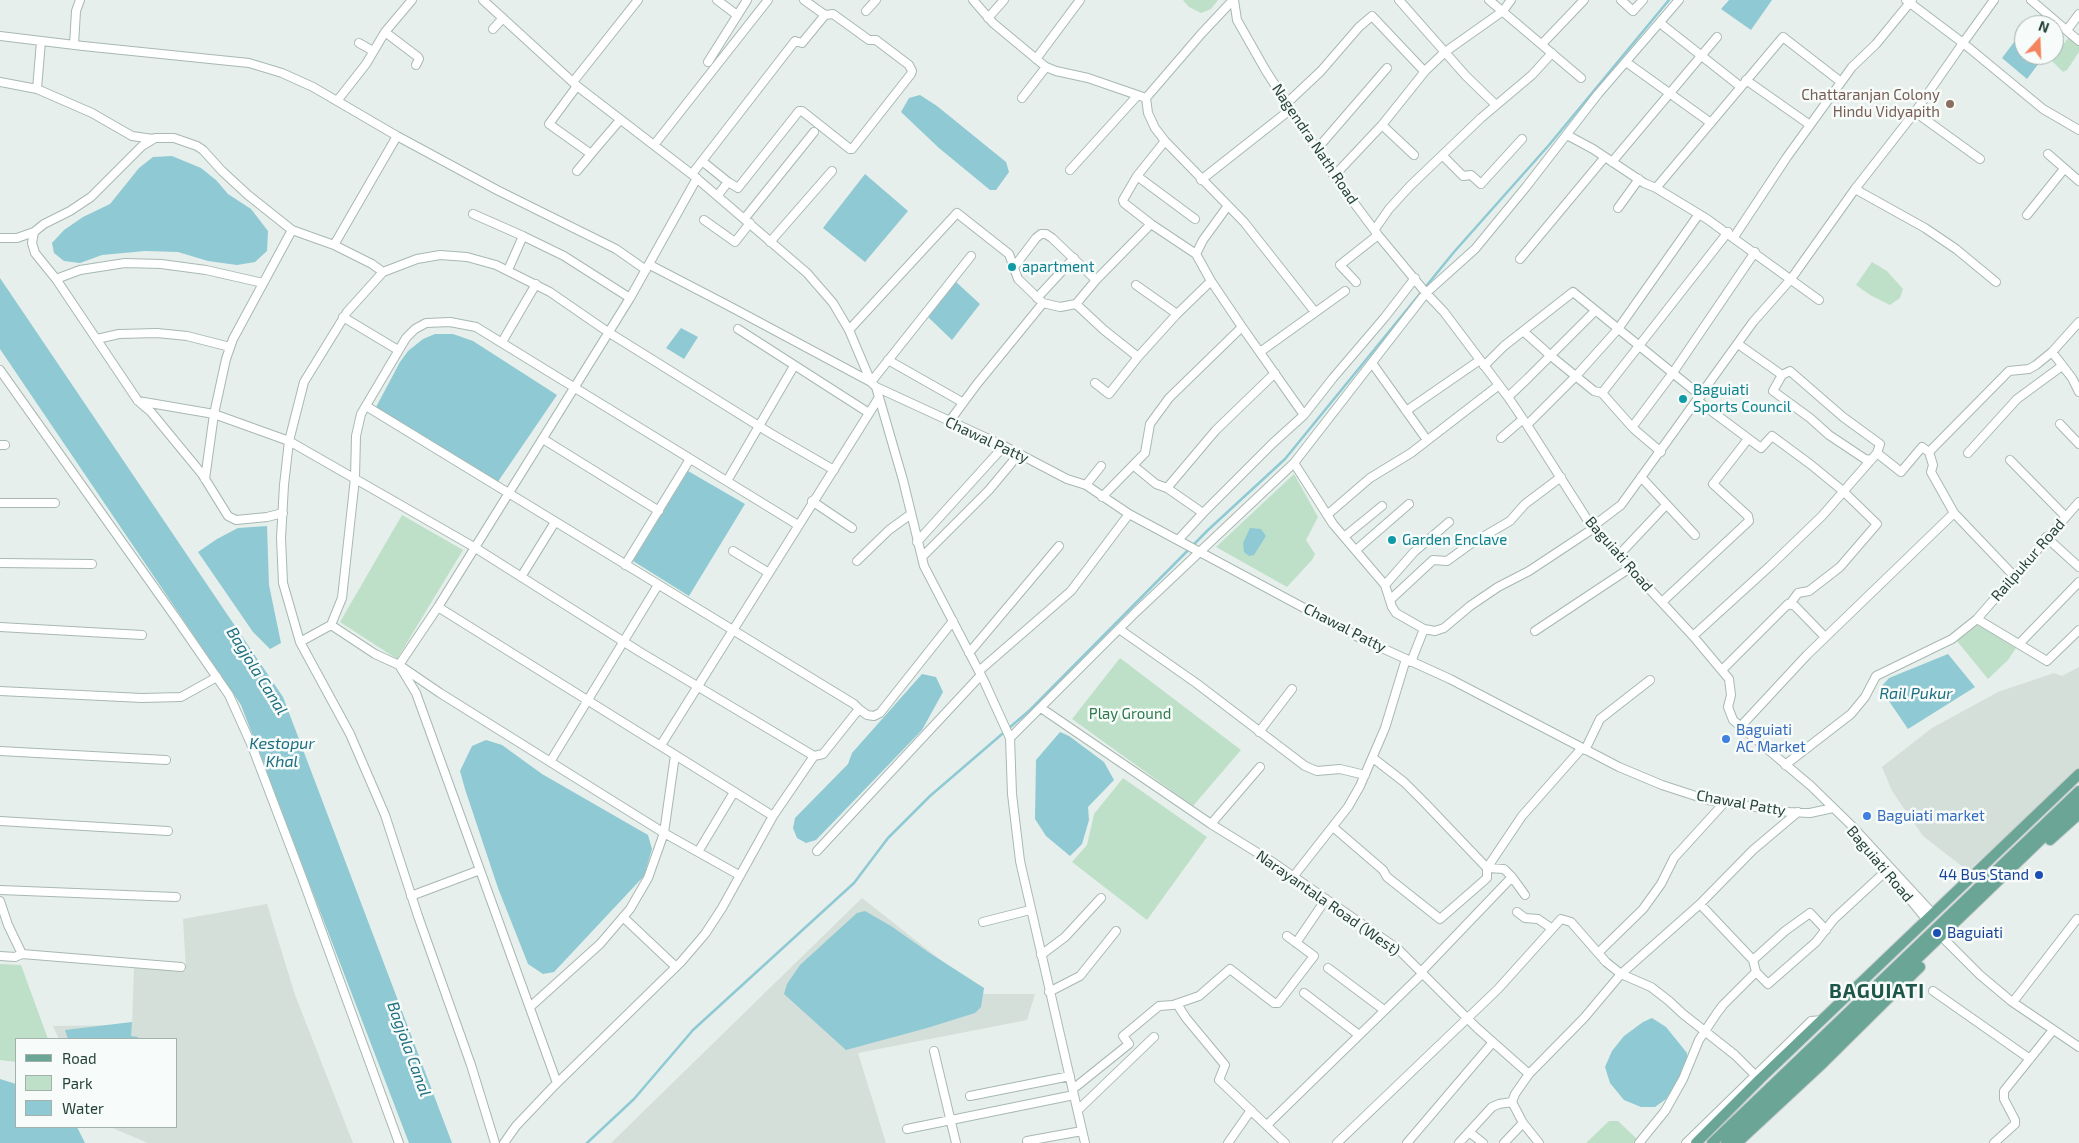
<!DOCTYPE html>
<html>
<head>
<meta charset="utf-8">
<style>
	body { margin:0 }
	#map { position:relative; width:2079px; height:1143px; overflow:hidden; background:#e6efeb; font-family:"Exo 2",sans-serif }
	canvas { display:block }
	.legend { position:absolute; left:15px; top:1038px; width:162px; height:90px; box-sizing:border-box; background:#f7fbf9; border:1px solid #a3b1ad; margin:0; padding:6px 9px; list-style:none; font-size:15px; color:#24423a }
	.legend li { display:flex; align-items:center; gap:10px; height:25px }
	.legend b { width:25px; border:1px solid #a3b1ad }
	.north { position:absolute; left:2014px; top:15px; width:50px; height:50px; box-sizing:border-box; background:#f7fbf9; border:1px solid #a3b1ad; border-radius:50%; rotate:20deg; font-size:14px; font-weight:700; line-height:20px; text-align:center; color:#24423a }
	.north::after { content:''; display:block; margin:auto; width:18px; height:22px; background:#f4845f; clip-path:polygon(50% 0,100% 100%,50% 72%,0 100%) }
</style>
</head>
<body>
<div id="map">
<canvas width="2079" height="1143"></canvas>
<ul class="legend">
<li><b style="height:6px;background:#6aa596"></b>Road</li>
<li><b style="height:14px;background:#bfe0c8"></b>Park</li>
<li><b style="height:14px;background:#8ec9d4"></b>Water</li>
</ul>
<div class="north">N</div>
</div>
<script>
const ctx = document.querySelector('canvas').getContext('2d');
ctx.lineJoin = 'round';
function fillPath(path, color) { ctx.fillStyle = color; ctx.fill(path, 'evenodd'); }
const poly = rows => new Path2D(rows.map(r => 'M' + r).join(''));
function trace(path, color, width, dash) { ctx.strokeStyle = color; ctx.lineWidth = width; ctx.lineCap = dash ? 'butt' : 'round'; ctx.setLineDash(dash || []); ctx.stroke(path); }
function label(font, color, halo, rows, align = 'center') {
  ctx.font = font + ' "Exo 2",sans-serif'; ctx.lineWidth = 5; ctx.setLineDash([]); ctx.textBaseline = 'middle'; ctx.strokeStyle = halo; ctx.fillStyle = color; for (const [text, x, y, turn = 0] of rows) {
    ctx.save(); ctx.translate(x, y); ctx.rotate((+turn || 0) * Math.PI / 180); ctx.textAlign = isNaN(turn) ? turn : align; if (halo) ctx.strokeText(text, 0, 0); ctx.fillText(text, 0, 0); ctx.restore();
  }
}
const built = poly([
	[2079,667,2079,770,1968,871,1923,836,1892,791,1882,767,1932,728,1998,692,2054,673,2062,676],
	[862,898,984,994,1035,994,1027,1020,858,1053,886,1143,611,1143],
	[267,904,295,995,353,1143,148,1143,110,1127,176,1127,176,1039,59,1039,53,1026,132,1025,134,967,186,971,183,919]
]);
const green = poly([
	[1183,0,1218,0,1211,9,1201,13,1189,7],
	[2069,37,2079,45,2079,52,2067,70,2063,72,2052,61,2052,59],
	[1872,262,1887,271,1903,289,1900,298,1890,305,1870,295,1856,285],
	[1294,474,1318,517,1306,540,1315,554,1312,560,1287,587,1216,547],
	[402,515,463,550,397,659,340,622],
	[1978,625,2016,648,2008,660,1988,679,1957,641],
	[1120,658,1241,750,1193,806,1072,719],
	[1123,778,1207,837,1147,920,1072,862,1087,845,1094,814],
	[0,964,21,965,48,1039,16,1039,16,1062,0,1060],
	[1609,1121,1618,1121,1639,1141,1638,1143,1586,1143]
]);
const water = poly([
	[1729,0,1772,0,1751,30,1721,9],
	[2024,29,2024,55,2045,55,2027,79,2002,58],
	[920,95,937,106,1006,162,1009,172,996,190,990,190,939,148,901,112,909,98],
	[172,156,201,168,216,180,228,194,251,209,268,231,267,251,255,262,237,265,208,261,178,252,145,251,102,255,80,263,64,261,54,253,52,243,64,230,83,217,110,204,139,168,153,157],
	[865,174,908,211,865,262,823,228],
	[0,278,283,697,452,1143,409,1143,241,705,0,349],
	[955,281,980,304,952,340,928,317],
	[681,328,698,337,684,359,666,348],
	[435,334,453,334,473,341,557,395,497,483,375,409,400,362,408,351,423,339],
	[688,471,745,504,689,596,633,561],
	[267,526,269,585,281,643,270,649,253,632,198,552,217,539,238,528],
	[1250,528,1261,529,1266,536,1254,555,1249,556,1244,552,1243,543],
	[1948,654,1975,687,1908,729,1880,688,1889,678],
	[922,674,936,677,943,692,922,730,816,840,806,843,797,838,793,828,795,818,848,764,852,753],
	[1060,732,1069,736,1104,762,1114,780,1088,807,1089,820,1082,844,1070,856,1046,836,1035,819,1036,760],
	[486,740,502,745,542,774,648,835,652,849,644,876,554,972,543,974,528,964,498,888,465,789,460,771,472,746],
	[865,911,891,926,928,952,984,988,981,1007,975,1013,927,1028,846,1050,784,994,787,984,800,965,857,913],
	[1652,1018,1666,1027,1687,1053,1687,1066,1666,1099,1655,1107,1641,1107,1624,1100,1610,1083,1605,1067,1612,1051,1624,1036,1643,1022],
	[132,1022,131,1036,138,1037,138,1039,68,1039,65,1030],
	[0,1079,16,1084,16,1127,77,1127,85,1143,0,1143]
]);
const stream = poly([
	[587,1143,634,1099,693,1030,854,883,888,838,930,796,1030,710,1208,530,1285,459,1454,252,1549,145,1669,0]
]);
const minor = poly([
	[483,0,577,86,694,176,807,273,833,303,849,330,871,382,876,387,903,480,924,566,984,681,1010,738,1012,794,1020,861,1085,1143],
	[717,0,737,15],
	[973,0,993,23,1046,67,1056,71,1088,78,1146,98],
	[1233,0,1202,33,1146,98,1148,113,1155,128,1165,141,1244,222,1315,312],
	[1234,0,1237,20,1266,71,1334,176,1378,235,1426,293,1444,312,1508,397,1527,425,1592,527,1693,636,1729,679,1731,695,1728,707,1733,720,1811,786,1851,825,1933,914],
	[1399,0,1466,76,1496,105],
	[1489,0,1581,78],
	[1621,0,1633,11,1643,0],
	[1994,0,1963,43,2043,109,2079,130],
	[2031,0,2079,41],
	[866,11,876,0],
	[988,18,1004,0],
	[1660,23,1741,87],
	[493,29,503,18],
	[2067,30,2079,14],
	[385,32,418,57,419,59,416,65],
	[0,36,83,46,249,63,282,73,313,87,397,136,497,190,616,249,646,270],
	[359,43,373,51],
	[1542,44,1584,0],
	[74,45,76,11,80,0],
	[1036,59,1080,0],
	[708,62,747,0],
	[1626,62,1711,123],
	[1746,80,1810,125],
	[0,82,37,89,92,113,132,136,153,139],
	[573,82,638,0],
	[577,86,549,124,591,154,577,171],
	[37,89,41,41],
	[1022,98,1046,67],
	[337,101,366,64,385,32,412,0],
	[1287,103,1321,71,1359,27,1372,16,1424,71],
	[1915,112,1980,159],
	[1382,125,1414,155],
	[1567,135,1593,149,1644,183,1656,188,1707,219,1819,300],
	[654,145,768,0],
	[1317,149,1387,68],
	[591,154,620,120],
	[2048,154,2079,181],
	[1443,156,1463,176,1471,175,1481,184,1522,139],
	[702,161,728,182],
	[1612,162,1717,37],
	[1070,170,1137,96],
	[692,174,795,41,802,43,825,15],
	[1137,176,1195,219],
	[1334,176,1382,125,1426,70,1445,52,1503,11,1511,0],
	[1201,180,1291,109],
	[1656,188,1783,37,1841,82],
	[1855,189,1925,228,1956,249,1996,282],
	[718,195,728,182,738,188,799,111,802,111,850,149,852,149,911,74,912,71,909,65,876,40,869,40,833,14,825,15,804,0],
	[1618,208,1639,179],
	[473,214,523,236,508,270],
	[2027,215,2064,169],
	[745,218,814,132],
	[704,220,735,242,750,223],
	[1151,224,1124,203,1123,200,1137,176,1165,141],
	[1375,229,1389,209,1410,186,1481,118,1532,75,1552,53],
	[523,236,564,256,630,298],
	[1734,237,1787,157,1852,67,1876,44,1912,0],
	[0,238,17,238,34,232],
	[770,242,832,171],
	[334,245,397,136],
	[1196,254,1203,240,1227,207],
	[1520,259,1605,157],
	[650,265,729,306,871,382,971,256],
	[1014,267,1036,238,1041,234,1046,234,1052,238,1096,280],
	[56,279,80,270,125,263,161,264,206,270,263,283],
	[1356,282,1340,265,1378,235],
	[1136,285,1177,314],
	[1037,298,1074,258],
	[1076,304,1096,280,1151,224,1196,254,1211,281,1242,327,1304,415],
	[343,317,398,350],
	[738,329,869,413],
	[849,330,957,213,1009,254,1018,279,1043,303,1060,307,1076,304,1104,330,1138,357],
	[1523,331,1551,356,1594,391,1602,393,1728,232],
	[97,339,119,334,157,333,187,336,230,347],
	[502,342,536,284],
	[1260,352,1345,291],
	[2052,352,2072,378,2079,392],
	[888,360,962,402],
	[1372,363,1427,440],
	[1484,366,1504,346,1573,292,1701,396],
	[0,370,178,621,229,695,252,746,303,880,399,1143],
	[1782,375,1773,391,1810,418,1829,435,1865,459,1871,460],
	[1095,383,1109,394,1138,357,1176,315,1211,281],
	[876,387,1004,446,1067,479,1086,485,1129,514,1360,638,1450,679,1619,767,1662,785,1708,800,1789,812,1810,813,1833,808],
	[1602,393,1633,428],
	[1508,397,1528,378,1595,311],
	[138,401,214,414,289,441,474,547,640,652,814,756,823,754,859,709,854,704,366,406],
	[1698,401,1761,448,1772,436,1810,464,1843,491,1877,524,1840,567,1809,591,1798,593,1790,604],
	[1406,411,1480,360],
	[949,422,977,384,1043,303],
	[2060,424,2079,444],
	[1527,425,1576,376,1618,329,1699,214],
	[1501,438,1523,419],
	[543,439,659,511],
	[0,445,5,445],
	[1661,452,1634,429,1633,426,1672,374,1755,252],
	[1929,452,1933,465,1931,472,1954,513,2015,577],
	[1877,453,1901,472,1922,447,1929,452,2009,371,2029,369,2036,365,2052,352,2079,322],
	[1968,453,2017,399,2062,366],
	[2010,460,2066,517],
	[1294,463,1333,524,1385,585,1392,607,1396,613,1424,629,1435,631,1444,628,1470,606,1498,587,1529,571,1594,528],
	[1134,466,1156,484,1167,488,1203,513],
	[1641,477,1695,535],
	[205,479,214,414,226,359,233,339,292,230],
	[727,481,794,366],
	[1086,485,1101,466],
	[1167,488,1216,430,1275,373],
	[1102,497,1145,453,1150,424,1169,398,1242,327],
	[812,501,852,528],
	[0,503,55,503],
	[283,513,267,517,236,520,228,516,202,474,151,412,138,401,56,279,35,253,32,243,34,232,44,224,70,211,91,197,142,146,155,138,174,138,197,146,203,150,222,171,248,195,292,230,334,245,372,264,383,272],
	[1327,515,1370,478,1411,453,1499,385],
	[1592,527,1621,505,1753,322,1791,279,1855,189,1915,112,1963,43,1906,0],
	[1344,537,1382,506],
	[2046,537,2079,567],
	[1179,539,1203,513,1273,443,1304,415,1333,378,1385,317,1415,278],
	[917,542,1004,446],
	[1356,550,1409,504],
	[733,551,769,573],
	[1618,556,1666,505],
	[922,557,989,490,1019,454],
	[857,561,889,530,911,514],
	[0,563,92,564],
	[625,565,690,459],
	[521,577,555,522],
	[1385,585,1414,552,1449,522],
	[1390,600,1433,560,1447,561,1469,545,1510,521,1525,504,1561,477],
	[1662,602,1749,521,1748,516,1713,484,1748,439],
	[438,607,773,816],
	[1977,619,2047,661,2079,630],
	[331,625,375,654,399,665,440,693,664,833,739,875],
	[0,627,142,635],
	[1119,629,1196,683,1305,766,1317,771,1340,769,1365,775],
	[1535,631,1630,568],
	[1693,636,1770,566,1822,516,1877,453,1880,444,1843,417,1790,371,1782,375,1738,344],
	[300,642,331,625,342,598,355,478,356,436,361,414,406,338,415,329,426,323,450,322,476,327,798,525],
	[2019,644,2079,582],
	[969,653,1059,546],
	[1411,662,1424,629],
	[1722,670,1788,604,1795,606,1825,637],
	[979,671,1071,591,1129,514],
	[0,691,142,698,181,697,217,677],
	[1041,708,1211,824,1274,863,1398,949,1477,1028,1529,1074,1515,1094,1512,1102,1523,1123,1539,1143],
	[859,709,867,715,874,716,880,713,953,621],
	[1741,726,1807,655,1954,513],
	[1259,732,1292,689],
	[1010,738,1136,612,1294,463,1426,293,1475,249,1526,187,1598,94,1679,0],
	[661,745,878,399],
	[1585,750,1600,719,1650,680],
	[0,751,166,760],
	[1373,758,1404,782,1425,803,1487,868,1522,816,1582,748],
	[550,762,658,585],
	[1785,765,1851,714,1865,697,1876,676,1952,639,1977,619,2079,502],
	[0,821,168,831],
	[1211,824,1260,767],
	[1333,827,1383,870,1387,877,1440,919,1487,878,1487,868,1504,869,1512,877,1525,895],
	[817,851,981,675],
	[698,852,734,792],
	[1875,857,1927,920],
	[1293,877,1348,807,1360,786,1385,728,1406,659],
	[0,890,176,897],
	[411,896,480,870],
	[0,901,8,925,22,954,15,957,0,956],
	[1700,904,1753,960,1756,972,1768,984,1816,942,1834,919,1886,871],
	[1517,912,1525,918,1538,919,1551,928],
	[623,917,676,967],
	[983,922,1030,910],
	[1946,941,1980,975,2011,1001,2079,1047],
	[1296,943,1326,899],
	[1598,953,1643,909,1661,884,1674,858,1724,803],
	[22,954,181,967],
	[1041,955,1065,937,1101,898],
	[1753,960,1785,931,1810,913,1826,930],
	[1328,968,1384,1010],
	[1421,972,1512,877],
	[1933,991,2030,1059],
	[1049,992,1080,976,1116,931],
	[1304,993,1359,1035],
	[2013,1002,2077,919],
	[1177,1004,1186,1018,1225,1065,1219,1080,1285,1143],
	[530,1007,600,944,630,909,648,878,664,833,675,755],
	[934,1051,956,1143],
	[1529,1074,1584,1018,1621,974,1700,904,1753,850,1798,812],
	[557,1083,416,693,399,665,438,607,630,298,697,178],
	[1073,1089,1129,1044,1123,1036,1159,1006,1173,1005,1199,996,1230,969,1274,1003,1278,1003,1314,956,1287,936],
	[970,1096,1070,1076],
	[1078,1110,1154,1037],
	[1267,1125,1422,974],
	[907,1129,1074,1095],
	[1469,1132,1483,1143],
	[1027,1141,1082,1131],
	[495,1143,471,1065,418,916,385,815,350,734,300,642,283,583,281,538,284,485,289,441,304,382,347,312,383,272,417,259,440,255,467,257,496,265,550,292,608,332,770,433,834,470],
	[504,1143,516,1126,553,1087,681,962,705,934,722,908,773,816,814,756],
	[1228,1143,1251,1110],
	[1337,1143,1498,989,1561,919,1571,922,1606,962,1621,974,1651,987,1669,1001,1683,1014,1735,1055,1755,1075],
	[1407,1143,1493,1042],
	[1459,1143,1492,1107,1499,1104,1512,1102],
	[1504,1143,1523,1123],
	[1639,1143,1665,1111,1683,1079,1699,1040,1717,1013,1723,1005,1756,972],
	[1686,1143,1811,1021,1822,1020],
	[1994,1143,2015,1124,2015,1120,2004,1099,2004,1091,2053,1030]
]);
const major = poly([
	[2050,840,2079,814],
	[1696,1143,1760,1079,2079,774],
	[1712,1143,2079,791],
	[1726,1143,2079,803],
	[1737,1143,1823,1063,1920,967]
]);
const markers = [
	[1950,104,5,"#8d6e63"],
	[1012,267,5,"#0f9aa8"],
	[1683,399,5,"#0f9aa8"],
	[1392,540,5,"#0f9aa8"],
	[1726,739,5,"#3f7fe0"],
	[1867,816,5,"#3f7fe0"],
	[2039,875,5,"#1a4fb4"],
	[1937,933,5,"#1a4fb4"]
];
const educationNames = [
	["Chattaranjan Colony",1940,95],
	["Hindu Vidyapith",1940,112]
];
const streetNames = [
	["Nagendra Nath Road",1315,144,56],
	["Chawal Patty",987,440,25],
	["Baguiati Road",1619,554,49],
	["Railpukur Road",2028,560,-49],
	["Chawal Patty",1345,628,27],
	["Chawal Patty",1741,803,10],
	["Baguiati Road",1880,864,50],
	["Narayantala Road (West)",1328,903,35]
];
const cultureNames = [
	["apartment",1022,267],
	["Baguiati",1693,390],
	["Sports Council",1693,407],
	["Garden Enclave",1402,540]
];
const parkNames = [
	["Play Ground",1130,714]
];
const shopNames = [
	["Baguiati",1736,730],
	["AC Market",1736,747],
	["Baguiati market",1877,816]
];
const transitNames = [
	["44 Bus Stand",2029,875],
	["Baguiati",1947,933,"left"]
];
const waterNames = [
	["Bagjola Canal",257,671,58],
	["Rail Pukur",1916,694],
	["Kestopur",282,744],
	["Khal",282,762],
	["Bagjola Canal",409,1049,70]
];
const districtNames = [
	["BAGUIATI",1877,991]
];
fillPath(built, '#d4dfda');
fillPath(green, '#bfe0c8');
fillPath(water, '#8ec9d4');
trace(stream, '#8ec9d4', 2.5);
trace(minor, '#a8b8b2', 10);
trace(major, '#c2cac8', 12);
trace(minor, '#fff', 8);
trace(major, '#6aa596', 10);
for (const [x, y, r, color] of markers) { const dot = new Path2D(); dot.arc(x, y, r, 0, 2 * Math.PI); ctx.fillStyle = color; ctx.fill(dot); trace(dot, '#f7fbf9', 2); }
label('15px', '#785e54', '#f7fbf9', educationNames, 'right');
label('15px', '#24423a', '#f7fbf9', streetNames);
label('15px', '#0d838f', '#f7fbf9', cultureNames, 'left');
label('15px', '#2d7a4b', '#f7fbf9', parkNames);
label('15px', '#366cbe', '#f7fbf9', shopNames, 'left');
label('15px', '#164399', '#f7fbf9', transitNames, 'right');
label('italic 16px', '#1c6f80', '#f7fbf9', waterNames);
ctx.letterSpacing = '1px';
label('bold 20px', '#1f5548', '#f7fbf9', districtNames);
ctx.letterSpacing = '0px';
</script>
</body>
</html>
